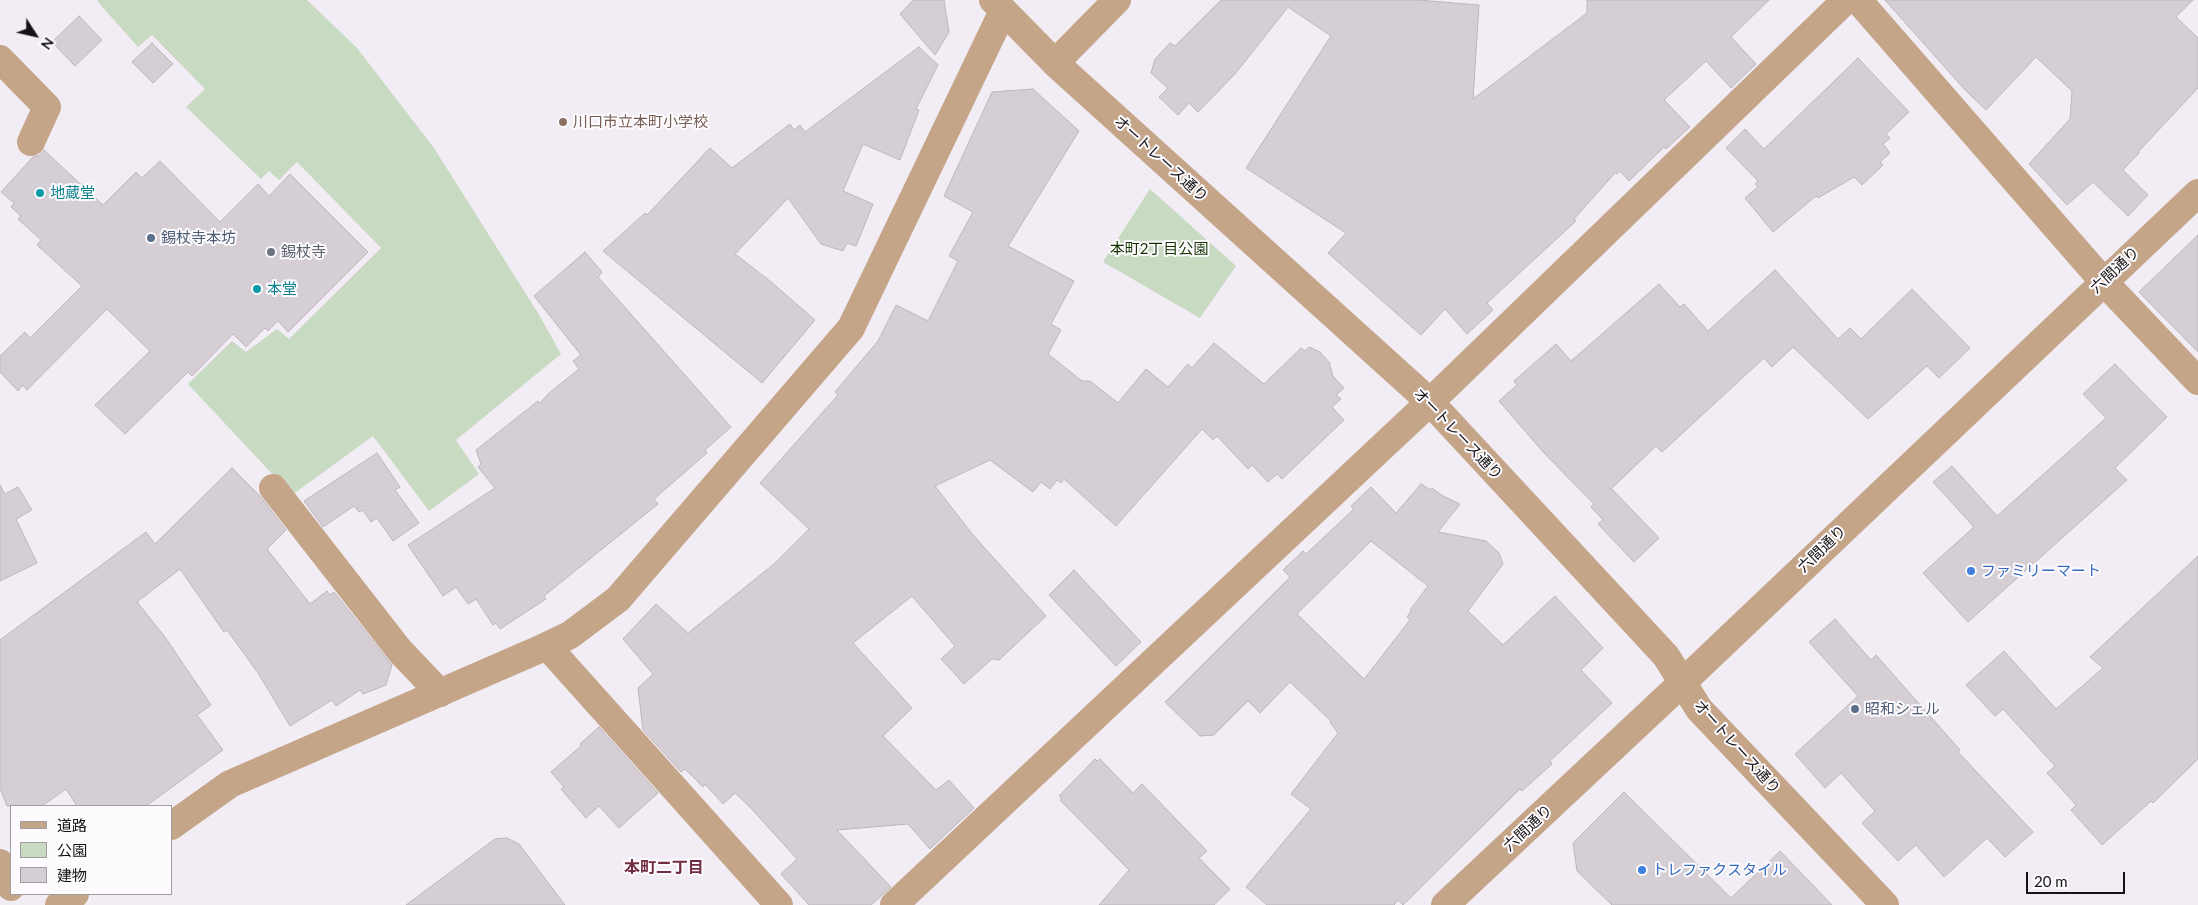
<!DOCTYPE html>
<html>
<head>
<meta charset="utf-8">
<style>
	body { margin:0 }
	#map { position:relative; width:2198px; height:905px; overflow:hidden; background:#f2ecf4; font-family:Lato,"Noto Sans JP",sans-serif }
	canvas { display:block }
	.legend { position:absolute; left:10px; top:805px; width:162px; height:90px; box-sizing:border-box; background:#fdfbfe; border:1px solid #a09ea1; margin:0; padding:6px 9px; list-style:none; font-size:15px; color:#151316 }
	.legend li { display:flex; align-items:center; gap:10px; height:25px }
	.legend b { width:25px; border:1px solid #a09ea1 }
	.north { position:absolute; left:10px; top:10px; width:50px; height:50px; -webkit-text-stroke:4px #fdfbfe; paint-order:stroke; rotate:125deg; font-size:14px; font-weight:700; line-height:20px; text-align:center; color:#151316 }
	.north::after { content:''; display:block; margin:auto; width:18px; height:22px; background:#151316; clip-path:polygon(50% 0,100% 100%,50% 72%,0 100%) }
	.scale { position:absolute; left:2026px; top:872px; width:99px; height:22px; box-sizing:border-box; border:2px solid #151316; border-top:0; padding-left:6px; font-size:15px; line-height:18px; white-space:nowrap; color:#151316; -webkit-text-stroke:4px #fdfbfe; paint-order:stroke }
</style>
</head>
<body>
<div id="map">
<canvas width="2198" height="905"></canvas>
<ul class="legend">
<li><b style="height:6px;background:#c4a588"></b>道路</li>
<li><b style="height:14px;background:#c8dac1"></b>公園</li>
<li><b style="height:14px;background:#d6ced5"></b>建物</li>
</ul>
<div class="north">N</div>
<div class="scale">20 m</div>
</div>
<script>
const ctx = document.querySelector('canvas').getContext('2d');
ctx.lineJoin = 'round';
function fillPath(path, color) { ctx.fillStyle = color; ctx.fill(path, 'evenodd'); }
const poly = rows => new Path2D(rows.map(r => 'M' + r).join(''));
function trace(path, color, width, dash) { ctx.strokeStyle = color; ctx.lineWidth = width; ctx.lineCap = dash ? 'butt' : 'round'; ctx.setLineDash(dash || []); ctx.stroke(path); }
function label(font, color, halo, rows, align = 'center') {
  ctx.font = font + ' Lato,"Noto Sans JP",sans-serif'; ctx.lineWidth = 4; ctx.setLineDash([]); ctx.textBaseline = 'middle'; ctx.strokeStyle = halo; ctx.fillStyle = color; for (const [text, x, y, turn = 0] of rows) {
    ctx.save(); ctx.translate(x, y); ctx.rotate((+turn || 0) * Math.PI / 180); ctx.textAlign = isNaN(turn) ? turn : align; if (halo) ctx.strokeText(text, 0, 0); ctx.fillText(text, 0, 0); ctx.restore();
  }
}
const green = poly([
	[99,0,307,0,357,48,434,148,538,313,561,354,456,440,479,474,429,511,373,436,292,495,188,384,232,341,246,352,277,329,289,339,381,248,297,162,279,180,269,171,261,179,186,107,205,89,152,35,138,47,97,1],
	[1150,189,1236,266,1200,318,1103,262]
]);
const building = poly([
	[913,0,944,0,949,32,935,55,900,14,913,0],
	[1221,0,1418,0,1479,5,1473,99,1587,13,1587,0,1769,0,1731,37,1756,64,1731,88,1706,61,1664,100,1690,127,1666,149,1664,147,1629,181,1620,171,1617,174,1616,172,1574,219,1576,221,1487,303,1493,310,1467,334,1445,309,1421,335,1328,253,1346,233,1246,168,1331,36,1288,7,1235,74,1198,112,1189,103,1178,115,1159,97,1168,88,1151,73,1155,59,1170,43,1175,46,1221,0],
	[1885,0,2193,0,2176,17,2198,38,2198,88,2138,152,2139,153,2123,170,2148,195,2128,216,2093,182,2067,205,2029,164,2070,119,2072,91,2036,57,1986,110,1966,91,1885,0],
	[79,16,102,40,75,66,52,42,79,16],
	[152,43,173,64,153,83,132,62,152,43],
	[919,47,938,65,916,109,919,110,900,160,863,144,843,191,873,204,856,246,847,243,843,251,821,244,788,198,735,254,770,281,815,320,762,383,603,251,645,213,647,215,710,148,732,168,790,124,794,130,800,125,805,132,919,47],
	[1858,58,1909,112,1886,134,1890,138,1883,144,1890,153,1880,162,1883,165,1862,185,1854,177,1818,198,1816,196,1773,232,1745,198,1758,187,1755,184,1758,181,1726,148,1745,129,1764,149,1858,58],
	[1033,89,1079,131,1008,246,1074,281,1051,324,1061,330,1048,354,1082,381,1090,381,1118,403,1146,369,1168,387,1188,364,1192,368,1214,343,1264,384,1301,348,1305,351,1309,347,1320,352,1329,362,1333,376,1344,388,1336,395,1341,399,1332,407,1344,420,1282,479,1277,474,1268,482,1252,465,1248,469,1217,436,1213,440,1202,429,1116,526,1064,479,1061,483,1057,480,1050,489,1041,482,1033,492,990,460,935,486,973,535,1046,616,999,660,992,659,964,684,941,659,955,646,912,596,853,643,912,708,883,736,936,790,949,780,974,808,930,849,908,824,837,830,891,887,871,905,809,905,781,874,797,859,748,805,735,793,723,804,705,784,703,787,685,769,681,772,643,730,638,688,653,674,623,639,656,604,688,633,774,564,809,529,760,483,838,395,835,392,878,341,896,305,928,321,958,261,949,256,973,212,944,196,992,92,1033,89],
	[44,150,103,205,136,172,142,178,160,161,220,222,258,184,269,196,290,174,368,252,288,332,278,321,268,331,265,328,246,347,233,334,192,376,188,372,125,434,95,405,150,351,107,309,27,390,23,385,18,391,0,372,0,356,25,332,30,338,82,286,37,245,41,240,18,219,21,216,11,207,14,203,1,192,33,157,40,155,44,150],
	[2198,235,2198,352,2139,292,2198,235],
	[585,252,602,272,598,277,731,427,705,450,707,453,654,499,658,504,544,596,546,599,500,629,496,623,493,625,476,599,468,604,456,587,443,596,408,545,495,488,478,467,481,464,476,450,538,401,540,403,549,393,579,369,573,361,581,355,534,296,585,252],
	[1775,270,1838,339,1850,328,1861,339,1912,289,1970,348,1939,378,1927,366,1868,419,1793,347,1772,367,1764,358,1662,452,1656,446,1610,490,1612,489,1659,538,1634,562,1598,524,1603,520,1591,507,1594,504,1544,453,1499,401,1517,385,1514,381,1556,344,1571,361,1659,284,1680,307,1684,304,1708,331,1775,270],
	[2115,364,2167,417,2115,468,2127,480,1968,622,1923,573,1974,527,1933,482,1952,466,1997,516,2106,418,2083,394,2115,364],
	[377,453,400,487,395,490,419,523,393,541,377,518,371,522,363,510,359,512,354,506,323,527,304,501,377,453],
	[232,468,260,496,286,530,267,549,310,604,327,591,330,595,334,592,392,665,386,685,363,694,360,690,336,706,332,700,290,726,258,673,227,630,224,632,180,569,137,602,165,637,211,705,197,715,223,750,146,806,77,806,66,789,42,806,7,806,0,788,0,640,146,532,155,544,232,468],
	[1421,484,1431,490,1432,488,1443,496,1460,504,1438,532,1486,541,1499,553,1503,564,1468,611,1503,645,1555,596,1603,648,1581,670,1612,703,1550,761,1552,764,1522,791,1520,789,1403,905,1398,900,1394,905,1267,905,1246,887,1311,809,1291,794,1338,733,1330,722,1331,721,1290,682,1260,713,1248,701,1214,735,1200,736,1165,702,1290,577,1283,570,1303,551,1306,554,1354,509,1351,506,1371,487,1396,513,1421,484],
	[1371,541,1428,586,1410,610,1411,611,1407,617,1410,620,1364,679,1297,614,1371,541],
	[0,485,5,494,18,487,32,510,16,519,37,563,0,581,0,485],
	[2198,556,2198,759,2153,803,2151,801,2102,845,2071,810,2076,805,2047,773,2055,766,2003,709,1995,716,1966,685,2004,651,2056,709,2103,668,2090,657,2198,556],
	[1074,570,1141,642,1116,666,1049,595,1074,570],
	[1835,619,1871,660,1876,655,1960,750,1958,752,2033,832,2005,857,1987,838,1944,877,1916,845,1898,861,1862,823,1875,811,1841,773,1825,788,1795,754,1858,696,1809,642,1835,619],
	[599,727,658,793,619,828,599,806,586,818,561,789,564,787,551,772,581,746,580,744,599,727],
	[1095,759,1097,761,1100,759,1133,793,1142,784,1207,851,1199,858,1230,889,1214,905,1099,905,1129,870,1060,800,1062,798,1059,796,1095,759],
	[1624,792,1731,898,1780,851,1832,905,1612,905,1577,871,1573,843,1624,792],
	[507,838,519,844,565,905,406,905,495,839,507,838]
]);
const minor = poly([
	[1858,0,2103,281,2198,381],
	[0,59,47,107,31,142],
	[273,488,400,651,440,693],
	[547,646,779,905],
	[0,863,11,887],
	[894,905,1430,402,1846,0]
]);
const tertiary = poly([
	[993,0,1055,63,1430,402,1666,656,1699,709,1885,905],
	[1055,63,1117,0],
	[171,826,230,784,547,646,570,635,618,599,851,328,1003,11],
	[59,905,75,894],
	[1445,905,1683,682,2198,193]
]);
const markers = [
	[563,122,5,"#8d6e63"],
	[40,193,5,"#0f9aa8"],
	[151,238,5,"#5c6f8a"],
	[271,252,5,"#6b7280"],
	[257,289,5,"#0f9aa8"],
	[1971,571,5,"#3f7fe0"],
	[1855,709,5,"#5c6f8a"],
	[1642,870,5,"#3f7fe0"]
];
const educationNames = [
	["川口市立本町小学校",573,122]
];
const streetNames = [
	["オートレース通り",1161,159,42],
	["六間通り",2115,270,-43],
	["オートレース通り",1458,434,46],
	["六間通り",1822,549,-44],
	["オートレース通り",1737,747,48],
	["六間通り",1528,828,-43]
];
const cultureNames = [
	["地蔵堂",50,193],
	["本堂",267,289]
];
const serviceNames = [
	["錫杖寺本坊",161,238],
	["昭和シェル",1865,709]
];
const parkNames = [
	["本町2丁目公園",1159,249]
];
const worshipNames = [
	["錫杖寺",281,252]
];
const shopNames = [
	["ファミリーマート",1981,571],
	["トレファクスタイル",1652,870]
];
const neighbourhoodNames = [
	["本町二丁目",664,868]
];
fillPath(green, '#c8dac1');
fillPath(building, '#d6ced5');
trace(building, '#bdb6bc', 1);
trace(minor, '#c4a588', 28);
trace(tertiary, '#c4a588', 28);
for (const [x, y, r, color] of markers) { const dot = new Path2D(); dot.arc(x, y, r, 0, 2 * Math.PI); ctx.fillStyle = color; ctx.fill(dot); trace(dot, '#fdfbfe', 2); }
label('15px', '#785e54', '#fdfbfe', educationNames, 'left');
label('15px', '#151316', '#fdfbfe', streetNames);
label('15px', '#0d838f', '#fdfbfe', cultureNames, 'left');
label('15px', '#4e5e75', '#fdfbfe', serviceNames, 'left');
label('15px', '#133400', '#fdfbfe', parkNames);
label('15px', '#5b616d', '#fdfbfe', worshipNames, 'left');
label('15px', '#366cbe', '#fdfbfe', shopNames, 'left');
label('bold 16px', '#732d42', '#fdfbfe', neighbourhoodNames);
</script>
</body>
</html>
